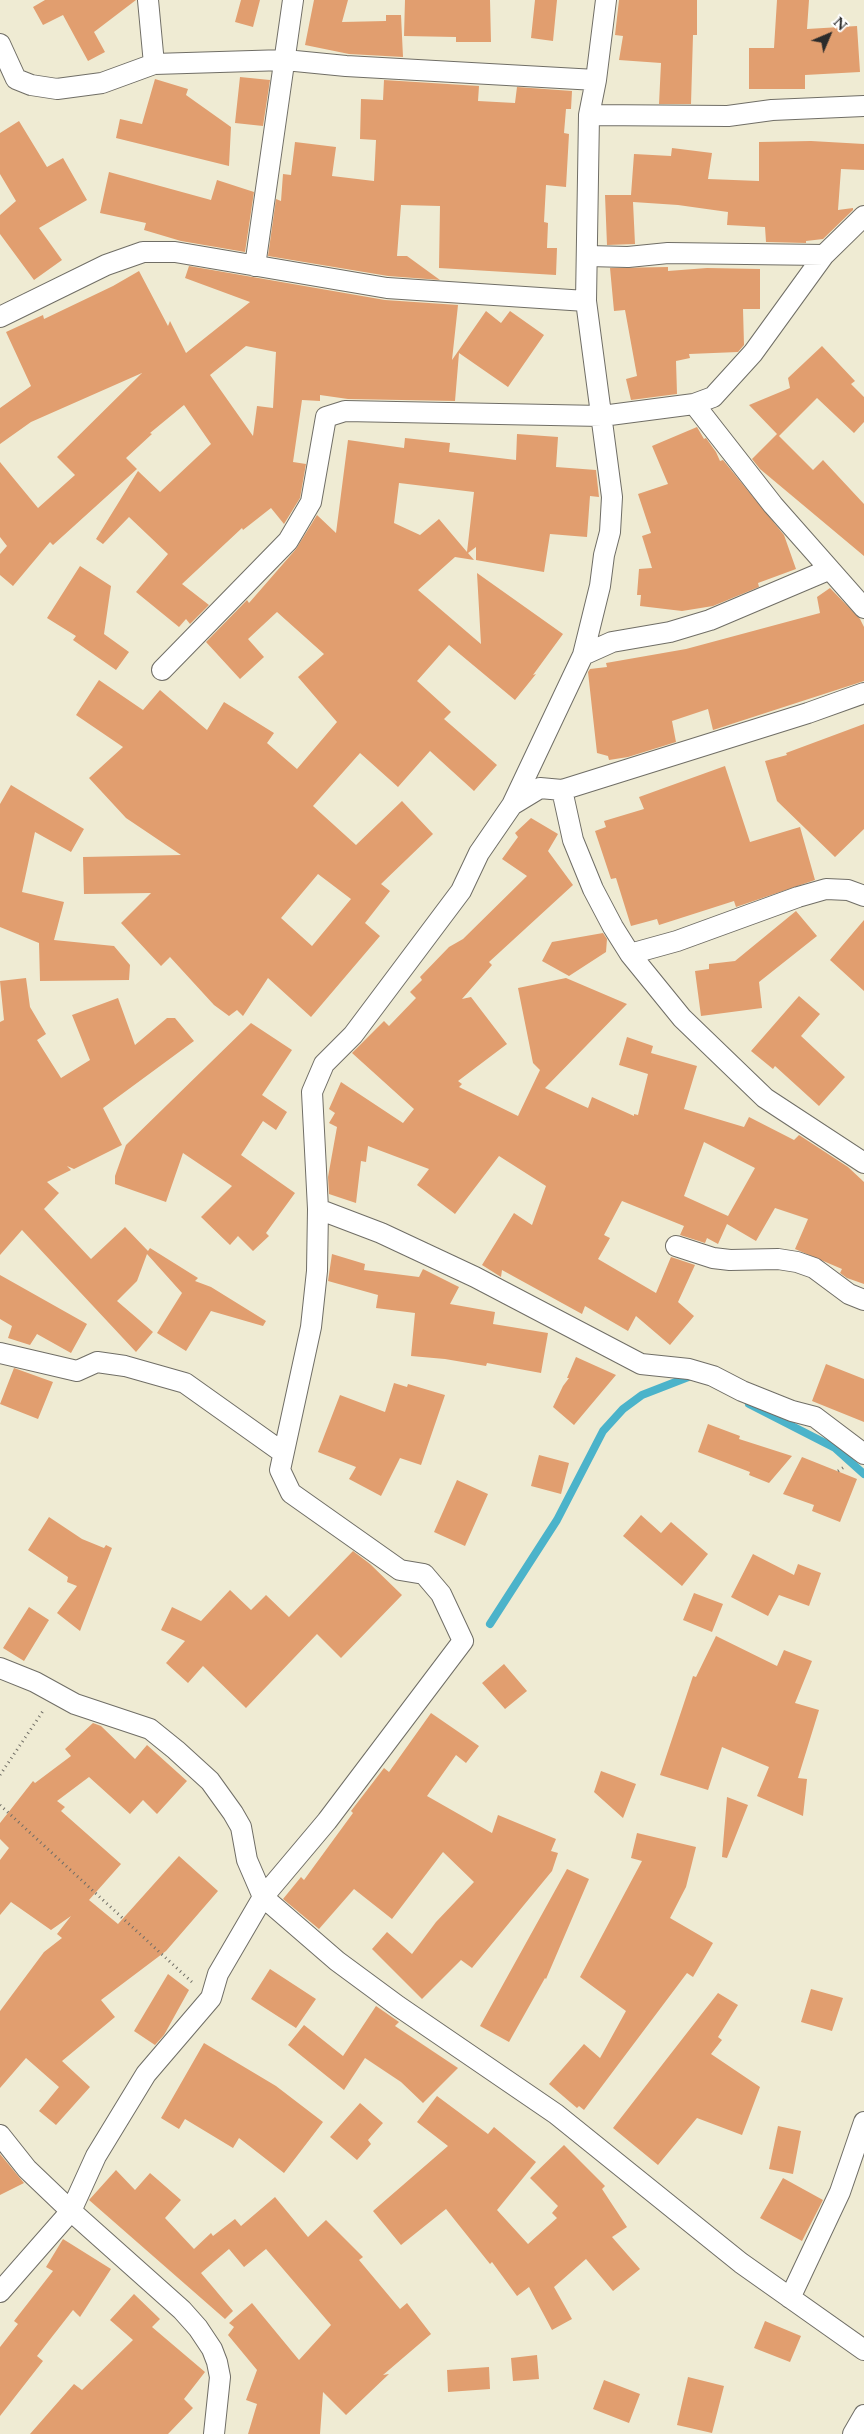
<!DOCTYPE html>
<html>
<head>
<meta charset="utf-8">
<style>
	body { margin:0 }
	#map { position:relative; width:864px; height:2434px; overflow:hidden; background:#efebd3; font-family:Cardo,serif }
	canvas { display:block }
	.north { position:absolute; left:804px; top:10px; width:50px; height:50px; -webkit-text-stroke:4px #fff; paint-order:stroke; rotate:45deg; font-size:14px; font-weight:700; line-height:20px; text-align:center; color:#2b2b2b }
	.north::after { content:''; display:block; margin:auto; width:18px; height:22px; background:#2b2b2b; clip-path:polygon(50% 0,100% 100%,50% 72%,0 100%) }
</style>
</head>
<body>
<div id="map">
<canvas width="864" height="2434"></canvas>
<div class="north">N</div>
</div>
<script>
const ctx = document.querySelector('canvas').getContext('2d');
ctx.lineJoin = 'round';
const poly = rows => new Path2D(rows.map(r => 'M' + r).join(''));
function trace(path, color, width, dash) { ctx.strokeStyle = color; ctx.lineWidth = width; ctx.lineCap = dash ? 'butt' : 'round'; ctx.setLineDash(dash || []); ctx.stroke(path); }
function fillPath(path, color) { ctx.fillStyle = color; ctx.fill(path, 'evenodd'); }
const stream = poly([
	[749,1404,835,1448,864,1474],
	[490,1624,557,1520,603,1431,623,1409,642,1395,691,1376]
]);
const building = poly([
	[45,0,136,0,94,32,105,52,88,61,63,15,43,25,33,7],
	[241,0,260,0,253,27,235,22],
	[314,0,348,0,342,22,386,21,386,15,401,15,403,57,349,54,305,45],
	[405,0,490,0,491,42,456,42,456,37,404,36],
	[535,0,557,0,553,41,531,38],
	[619,0,697,0,697,35,693,35,691,104,659,104,661,63,619,60,623,36,615,35],
	[777,0,809,0,807,29,857,26,860,72,805,75,805,89,749,89,749,48,774,48],
	[240,77,270,80,263,126,235,123],
	[155,79,188,89,186,95,231,127,229,166,116,138,120,119,142,124],
	[384,80,479,86,478,101,515,103,517,87,572,91,571,109,566,109,564,133,569,134,566,187,546,185,544,222,548,223,547,248,557,248,556,275,439,268,440,206,401,205,397,256,407,256,440,280,388,276,268,256,276,199,281,201,283,174,291,175,295,142,336,147,332,176,374,181,376,140,360,139,361,99,383,100],
	[19,121,47,167,63,158,87,200,39,228,62,260,34,280,0,234,0,215,16,201,0,174,0,133],
	[811,141,864,144,864,170,841,169,838,210,853,208,853,210,823,239,806,241,806,243,766,242,765,227,727,225,728,212,678,205,633,202,635,244,607,245,605,195,631,195,634,154,671,156,672,148,712,153,708,179,759,181,759,142],
	[109,172,211,200,217,180,254,192,245,252,181,241,144,230,146,223,100,213],
	[189,266,385,300,458,305,452,360,486,311,501,323,510,311,544,335,508,387,459,353,455,401,348,399,320,395,320,401,302,400,293,462,306,464,300,498,284,524,271,508,243,530,242,528,182,584,209,605,190,624,186,619,179,627,136,592,168,554,129,517,103,544,96,539,138,471,160,492,211,444,184,405,150,433,152,434,126,458,137,469,53,545,50,542,13,586,0,575,0,554,7,546,0,537,0,462,38,508,75,475,57,457,142,373,31,422,0,444,0,408,31,386,6,332,43,315,44,319,113,286,139,271,168,326,170,321,186,353,250,302,185,278],
	[246,346,276,352,273,408,257,406,253,436,210,375],
	[668,267,668,271,707,268,760,269,760,309,743,309,744,345,738,352,689,354,690,358,676,361,677,394,631,400,626,379,637,376,625,310,614,311,610,268],
	[822,346,855,381,851,384,864,397,864,422,854,433,817,398,779,436,813,470,823,460,864,504,864,556,760,469,752,459,777,434,749,405,790,388,788,378],
	[697,427,704,439,706,438,716,452,720,461,723,460,784,535,796,569,758,583,759,587,713,606,682,611,640,606,641,595,637,595,639,569,652,568,642,536,651,533,638,494,668,484,652,446],
	[517,434,558,437,556,467,596,470,599,497,590,496,587,537,550,534,544,572,476,560,476,547,468,553,474,560,455,557,418,590,481,644,477,573,563,634,533,675,536,674,515,700,449,645,417,681,451,712,444,719,497,765,474,791,430,751,398,787,360,753,313,806,356,845,402,801,433,834,381,884,390,891,365,923,380,936,311,1017,268,978,243,1016,237,1010,229,1016,214,1005,170,957,161,966,121,923,151,893,84,894,83,857,181,855,126,818,89,778,123,747,76,715,99,680,143,710,160,690,207,730,224,702,274,733,267,743,297,769,337,722,298,677,324,654,277,612,248,639,264,657,240,679,206,642,247,600,249,603,296,549,317,515,336,533,348,440,404,448,405,438,450,443,449,452,516,460],
	[399,483,474,492,467,552,439,519,420,535,394,523],
	[318,874,351,899,312,946,281,918],
	[80,566,111,586,104,634,129,652,116,670,73,640,76,636,47,618],
	[830,588,860,619,864,627,864,681,713,730,708,709,672,721,676,742,628,757,609,760,608,756,597,753,588,672,590,669,607,667,606,663,686,649,820,613,817,597],
	[864,724,864,829,835,857,777,801,765,761,787,755,786,753],
	[725,766,750,842,800,827,815,880,736,907,734,901,659,925,657,919,631,926,616,878,611,879,595,831,606,827,604,821,644,809,639,797],
	[11,785,84,829,71,852,35,832,22,892,64,902,54,940,114,946,130,965,129,980,40,981,39,943,0,927,0,804],
	[531,818,558,834,548,851,573,885,489,962,492,965,462,999,471,997,507,1044,458,1081,462,1084,459,1087,518,1116,540,1070,533,1063,518,988,566,978,627,1004,545,1088,588,1108,592,1097,634,1116,634,1114,638,1115,648,1074,619,1065,627,1037,653,1046,651,1053,697,1066,684,1109,744,1127,749,1117,794,1140,799,1135,848,1167,864,1182,864,1284,847,1278,840,1273,842,1269,795,1249,808,1219,775,1208,756,1241,727,1224,718,1244,707,1238,705,1243,680,1235,684,1226,622,1201,604,1235,610,1238,598,1259,656,1293,671,1257,695,1265,678,1302,694,1316,670,1345,636,1316,628,1331,585,1306,582,1314,502,1270,501,1277,482,1265,514,1213,532,1225,546,1186,499,1156,455,1214,417,1185,429,1169,368,1146,366,1162,361,1161,356,1203,329,1194,328,1177,337,1127,329,1123,335,1113,329,1109,341,1082,403,1123,414,1109,352,1053,384,1021,389,1026,416,998,410,992,422,980,420,977,449,947,463,939,527,876,502,859,518,837,515,833],
	[704,1142,755,1168,728,1216,684,1196],
	[796,911,817,936,759,982,762,1008,701,1016,695,971,709,969,709,964,735,961],
	[864,920,864,991,830,960],
	[603,933,607,939,606,952,569,976,542,961,552,942],
	[26,978,30,1007,46,1034,37,1040,61,1078,90,1060,72,1015,118,998,135,1045,167,1018,175,1018,194,1041,103,1108,122,1145,74,1169,67,1166,71,1170,47,1182,59,1193,44,1209,91,1259,125,1227,148,1251,150,1248,198,1278,195,1281,211,1287,266,1321,263,1326,211,1311,186,1351,157,1333,182,1293,147,1254,137,1281,117,1301,153,1332,136,1352,22,1230,0,1255,0,1022,4,1020,0,981],
	[799,996,820,1014,801,1036,845,1077,819,1106,775,1066,773,1069,751,1051],
	[251,1023,292,1050,262,1095,287,1112,276,1130,263,1121,241,1155,295,1193,266,1233,269,1236,253,1251,238,1236,230,1245,201,1217,232,1186,183,1153,166,1202,115,1184,115,1176,126,1145],
	[332,1254,365,1264,364,1270,419,1277,423,1269,459,1287,450,1304,495,1312,493,1324,548,1333,541,1373,487,1363,486,1366,445,1359,411,1356,415,1313,376,1308,378,1295,328,1281],
	[0,1275,87,1324,71,1353,37,1334,30,1345,8,1338,12,1326,0,1319],
	[576,1357,616,1375,574,1425,553,1407,563,1386,569,1378,567,1378],
	[826,1364,864,1379,864,1422,812,1401],
	[14,1368,53,1382,38,1419,0,1404],
	[394,1383,407,1387,408,1384,445,1395,421,1465,400,1458,381,1496,349,1479,356,1467,318,1452,340,1395,385,1412],
	[708,1424,740,1436,739,1439,792,1456,769,1483,749,1475,750,1472,698,1452],
	[539,1455,569,1463,561,1494,531,1486],
	[802,1457,857,1479,840,1522,812,1511,814,1505,783,1494],
	[457,1480,488,1494,465,1546,434,1532],
	[641,1515,661,1533,671,1522,708,1554,682,1586,623,1536],
	[49,1517,82,1539,104,1548,106,1545,112,1548,80,1631,57,1613,77,1586,67,1582,68,1577,28,1550],
	[353,1551,370,1564,402,1595,341,1658,317,1634,246,1708,203,1666,188,1683,166,1663,185,1641,161,1630,172,1607,201,1621,230,1590,251,1610,266,1595,289,1617],
	[753,1554,794,1575,798,1564,821,1573,809,1606,779,1595,768,1616,731,1597],
	[694,1593,723,1604,712,1632,683,1620],
	[29,1607,49,1620,24,1661,3,1648],
	[716,1636,777,1666,784,1650,812,1661,795,1703,819,1710,798,1778,807,1779,803,1816,757,1796,769,1767,722,1747,708,1790,660,1775,693,1676,696,1677],
	[504,1664,527,1691,505,1709,482,1683],
	[431,1713,479,1746,466,1763,456,1755,427,1796,492,1833,498,1815,556,1839,551,1851,558,1853,552,1871,472,1968,461,1960,422,1999,372,1949,387,1932,412,1954,436,1922,474,1882,443,1852,392,1919,354,1889,319,1929,283,1899,301,1877,304,1880,353,1813,351,1811,384,1768,389,1772],
	[93,1723,101,1726,135,1759,147,1745,187,1781,157,1814,143,1800,130,1814,89,1777,57,1801,65,1807,61,1811,121,1864,89,1900,118,1924,179,1856,218,1891,166,1951,101,2000,115,2017,62,2061,90,2087,56,2125,39,2111,59,2087,26,2058,0,2088,0,2011,44,1952,62,1938,57,1934,71,1916,51,1930,11,1902,0,1915,0,1860,9,1848,0,1839,0,1823,33,1781,35,1783,71,1756,65,1749],
	[601,1771,636,1784,623,1818,594,1792],
	[727,1797,748,1805,727,1858,722,1857],
	[637,1833,696,1847,686,1887,670,1918,713,1943,693,1977,687,1973,584,2110,579,2106,577,2108,549,2084,584,2044,600,2058,626,2011,580,1977,642,1861,631,1858],
	[567,1869,589,1879,546,1979,545,1978,509,2042,480,2026],
	[270,1969,316,1999,296,2028,251,1999],
	[168,1974,189,1990,164,2035,155,2045,134,2031],
	[811,1989,843,1998,832,2031,801,2022],
	[718,1993,738,2005,718,2037,722,2040,711,2054,760,2087,742,2135,697,2118,658,2165,613,2128],
	[376,2006,399,2022,395,2026,458,2068,423,2103,401,2082,365,2058,344,2090,288,2045,304,2025,343,2056],
	[204,2043,276,2086,323,2122,284,2173,239,2138,233,2148,185,2119,179,2129,161,2118],
	[437,2096,488,2134,494,2127,536,2162,497,2210,528,2244,557,2218,552,2213,558,2206,530,2178,564,2145,605,2186,602,2189,627,2227,612,2237,640,2269,613,2291,586,2259,554,2287,572,2319,552,2330,529,2287,517,2296,492,2262,490,2264,446,2209,401,2245,373,2211,448,2146,417,2122],
	[360,2103,383,2123,368,2140,371,2144,357,2160,330,2137],
	[778,2126,801,2131,793,2174,769,2169],
	[0,2154,24,2183,0,2195],
	[116,2170,135,2190,150,2173,181,2200,165,2218,194,2249,211,2233,213,2236,235,2219,241,2226,275,2197,308,2237,326,2220,363,2257,359,2260,400,2309,407,2303,431,2334,383,2375,389,2374,346,2415,323,2392,320,2434,248,2434,257,2404,246,2400,257,2370,228,2335,234,2327,229,2323,252,2303,299,2360,331,2325,266,2249,244,2267,229,2249,201,2273,233,2311,225,2319,89,2200],
	[783,2178,823,2200,802,2241,760,2218],
	[63,2239,111,2269,80,2317,73,2310,37,2356,43,2361,0,2416,0,2347,18,2324,14,2321,53,2271,46,2267],
	[134,2294,160,2319,152,2327,205,2372,184,2399,193,2408,168,2434,30,2434,74,2384,82,2390,133,2340,110,2320],
	[765,2321,801,2336,790,2362,754,2348],
	[537,2355,539,2379,513,2381,511,2358],
	[489,2367,490,2389,448,2392,447,2370],
	[688,2377,724,2386,712,2433,677,2425],
	[604,2380,640,2394,629,2423,593,2409]
]);
const path = poly([
	[838,1471,844,1467],
	[0,1775,43,1711],
	[0,1805,193,1983]
]);
const street = poly([
	[148,0,154,64],
	[0,44,16,79,31,85,57,89,102,83,154,64,285,60,346,66,596,80],
	[589,115,728,116,772,110,864,106],
	[588,256,628,257,668,253,824,255],
	[255,266,293,0],
	[0,317,106,265,143,252,175,252,387,288,586,301],
	[694,404,773,505,864,608],
	[583,655,612,642,670,632,710,620,828,570],
	[162,670,288,541,311,502,326,417,345,411,602,416,694,404,713,397,753,353,824,255,864,216],
	[562,790,573,840,593,889,613,927,630,954,682,1018,765,1098,864,1163],
	[512,805,540,788,562,790,808,713,864,693],
	[630,954,677,941,798,897,826,889,848,890,864,896],
	[318,1209,381,1233,475,1277,641,1364,689,1369,713,1376,742,1391,792,1411,815,1417,864,1454],
	[676,1246,713,1258,730,1260,778,1259,797,1262,814,1268,849,1294,864,1300],
	[0,1353,77,1371,97,1362,125,1366,185,1383,282,1452],
	[0,1668,35,1682,75,1704,150,1729,176,1750,210,1781,233,1813,241,1827,247,1860,263,1897,337,1961,398,2006,556,2114,741,2263,864,2350],
	[0,2135,27,2169,71,2211,182,2310,198,2328,212,2349,217,2362,220,2377,214,2434],
	[0,2292,71,2211,96,2156,146,2074,211,1998,218,1974,263,1897,327,1821,463,1641,441,1594,424,1574,400,1570,291,1493,280,1470,311,1327,317,1271,318,1209,312,1092,324,1064,353,1035,461,891,479,853,512,805,583,655,600,586,604,555,610,532,612,497,586,301,589,115,596,80,606,0],
	[790,2298,840,2192,864,2122],
	[853,2434,864,2415]
]);
trace(stream, '#4bb3ca', 8);
fillPath(building, '#e19e6f');
trace(street, '#706e66', 22);
trace(path, '#706e66', 3, [1, 4]);
trace(street, '#fff', 20);
</script>
</body>
</html>
